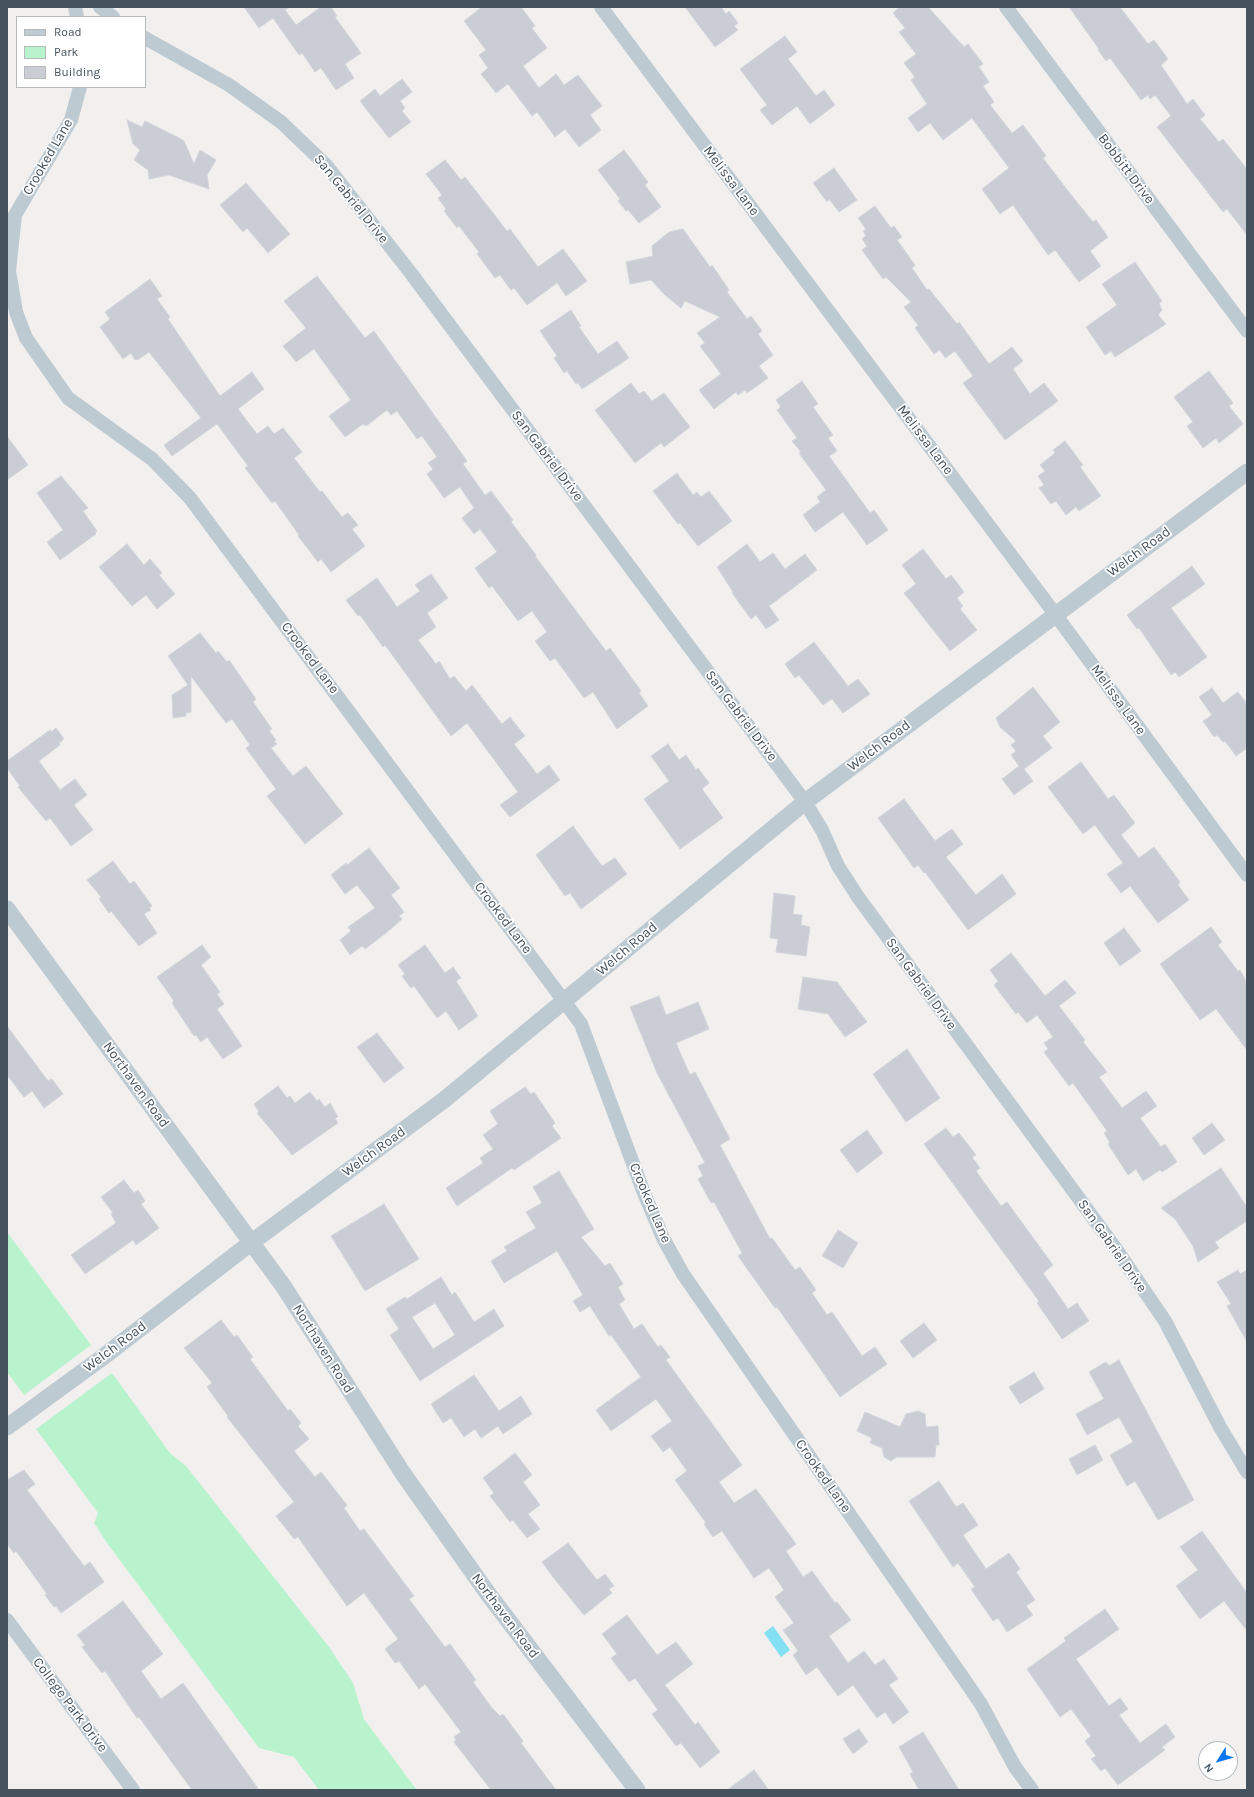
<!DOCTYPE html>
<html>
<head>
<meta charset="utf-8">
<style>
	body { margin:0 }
	#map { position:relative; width:1254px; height:1797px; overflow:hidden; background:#f2efef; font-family:Karla,sans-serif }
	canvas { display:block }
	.frame { position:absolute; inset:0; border:8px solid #45535e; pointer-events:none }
	.legend { position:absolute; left:16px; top:16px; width:130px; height:72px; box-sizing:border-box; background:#fff; border:1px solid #b5babf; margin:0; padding:5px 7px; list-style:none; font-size:12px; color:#45535e }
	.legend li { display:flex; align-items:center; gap:8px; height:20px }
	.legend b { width:20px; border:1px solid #b5babf }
	.north { position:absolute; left:1198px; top:1741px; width:40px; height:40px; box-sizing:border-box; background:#fff; border:1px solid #b5babf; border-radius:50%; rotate:233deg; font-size:11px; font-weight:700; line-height:16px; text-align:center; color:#45535e }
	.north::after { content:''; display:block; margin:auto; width:14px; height:18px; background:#0a76f1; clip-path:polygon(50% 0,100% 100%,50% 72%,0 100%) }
</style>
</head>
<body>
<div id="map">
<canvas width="1254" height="1797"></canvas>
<div class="frame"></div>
<ul class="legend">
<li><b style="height:5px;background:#becad2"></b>Road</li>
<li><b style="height:11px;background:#b9f3ce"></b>Park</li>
<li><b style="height:11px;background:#caced4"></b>Building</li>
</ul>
<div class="north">N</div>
</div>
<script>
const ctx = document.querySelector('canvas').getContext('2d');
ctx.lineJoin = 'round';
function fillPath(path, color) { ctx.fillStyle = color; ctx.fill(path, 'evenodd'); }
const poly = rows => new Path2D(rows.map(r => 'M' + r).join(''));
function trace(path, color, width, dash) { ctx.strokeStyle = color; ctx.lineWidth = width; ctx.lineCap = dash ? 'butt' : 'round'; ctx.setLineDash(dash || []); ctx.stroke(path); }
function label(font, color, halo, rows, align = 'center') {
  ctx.font = font + ' Karla,sans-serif'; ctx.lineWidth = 3.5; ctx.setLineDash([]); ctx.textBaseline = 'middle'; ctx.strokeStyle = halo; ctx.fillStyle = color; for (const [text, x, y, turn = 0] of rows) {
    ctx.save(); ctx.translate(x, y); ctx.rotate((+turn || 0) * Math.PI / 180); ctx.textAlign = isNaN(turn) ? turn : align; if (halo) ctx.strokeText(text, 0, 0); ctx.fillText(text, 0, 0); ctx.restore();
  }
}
const green = poly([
	[7,1232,91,1345,24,1395,7,1372],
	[112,1373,170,1453,186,1466,329,1647,353,1683,364,1719,417,1790,319,1790,294,1757,259,1748,107,1543,94,1523,98,1513,36,1429]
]);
const water = poly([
	[773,1626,790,1650,781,1657,764,1633]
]);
const building = poly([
	[244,7,290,7,285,10,296,25,321,7,331,7,337,16,335,17,361,53,345,64,354,78,336,90,321,68,315,72,302,53,299,55,273,18,259,28,244,7],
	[482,7,521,7,535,26,532,28,547,48,523,66,539,88,556,74,564,85,578,75,602,106,590,115,601,130,579,147,565,129,555,137,537,112,532,116,508,84,496,93,481,74,488,68,479,55,486,50,464,21,482,7],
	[685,7,721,7,726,14,729,11,738,23,734,26,738,30,715,47,685,7],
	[900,7,928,7,964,47,968,44,983,64,979,67,989,82,983,86,994,102,990,105,1012,133,1023,125,1046,156,1043,158,1068,191,1093,222,1096,220,1108,237,1090,251,1101,266,1079,282,1055,250,1048,255,1013,205,1000,214,982,189,1009,168,972,118,943,140,930,123,918,132,908,118,927,104,911,80,915,77,904,63,916,54,899,32,905,28,893,13,900,7],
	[1069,7,1120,7,1148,44,1154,40,1168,59,1161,65,1187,104,1193,99,1205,115,1200,119,1219,142,1223,139,1247,169,1247,235,1227,209,1223,212,1157,127,1171,116,1155,95,1150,99,1148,95,1141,100,1110,58,1106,61,1098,50,1099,49,1069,7],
	[785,36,797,52,788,59,816,96,824,90,835,105,810,124,797,106,772,125,760,110,767,105,740,69,785,36],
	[402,79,412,92,400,101,405,108,402,111,411,122,389,138,360,101,375,89,380,96,402,79],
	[127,120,142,127,145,121,179,138,184,141,194,164,200,150,216,160,207,175,209,189,169,175,149,179,148,170,134,160,140,150,133,144,127,120],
	[624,150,648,182,645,185,661,207,639,223,628,210,626,211,618,201,620,199,598,170,624,150],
	[445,160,461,180,465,177,507,231,510,229,538,267,563,249,587,281,566,296,557,283,527,305,514,288,511,290,500,275,495,278,477,254,479,252,459,226,457,228,444,211,446,209,438,198,442,195,426,174,445,160],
	[834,168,857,200,839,212,829,199,827,202,813,183,834,168],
	[246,183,290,234,268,253,247,228,243,232,220,205,246,183],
	[875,206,891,228,894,226,902,237,897,240,915,265,912,268,927,290,929,289,957,324,959,322,989,364,1012,347,1023,361,1013,369,1030,394,1044,383,1058,401,1005,440,963,383,973,376,955,351,945,358,940,350,934,354,915,328,918,325,904,307,911,302,886,277,883,279,862,250,867,246,862,239,866,236,863,231,866,229,858,218,875,206],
	[683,229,710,267,712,265,729,290,727,292,747,319,751,316,762,331,758,334,773,355,759,366,768,378,747,393,745,390,738,395,736,392,714,409,699,390,721,374,700,346,705,343,697,333,720,317,685,301,681,308,665,295,651,280,630,284,626,262,653,256,652,246,669,232,683,229],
	[1135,262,1162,301,1159,303,1162,310,1158,315,1166,324,1115,357,1111,351,1105,355,1086,327,1117,305,1102,284,1135,262],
	[317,276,365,338,374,331,467,461,463,464,485,495,491,491,513,520,511,522,536,555,535,556,606,651,610,648,641,691,639,693,648,706,617,729,593,692,584,698,555,658,550,661,535,641,547,632,532,611,518,621,492,586,489,588,475,568,497,552,480,529,474,534,462,518,474,508,460,487,444,498,427,474,433,469,428,463,437,457,422,436,417,439,397,411,391,415,387,410,366,426,363,424,345,437,329,416,351,400,314,349,296,362,283,346,306,328,284,301,317,276],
	[150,279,162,296,157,299,170,317,168,319,220,396,252,372,264,389,238,409,257,434,268,426,274,434,283,428,302,452,294,458,320,492,322,491,342,517,348,513,358,525,352,529,365,546,331,572,321,559,318,562,298,536,299,535,275,501,272,503,245,468,248,466,217,424,172,456,164,445,201,418,149,352,139,359,135,360,131,353,123,359,100,327,110,319,105,312,150,279],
	[571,310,581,326,579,327,598,354,617,341,629,358,582,389,578,383,576,384,567,371,564,373,554,358,557,356,540,331,571,310],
	[1209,371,1233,403,1229,406,1243,424,1219,443,1216,438,1203,448,1187,426,1193,422,1174,397,1209,371],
	[802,381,818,404,813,407,833,435,828,438,837,451,829,456,870,513,874,510,888,530,867,545,843,512,815,532,803,515,820,502,817,497,826,490,799,453,801,452,792,441,797,438,777,410,781,407,776,400,802,381],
	[631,383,639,394,644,391,652,401,664,393,690,427,664,447,661,443,635,463,595,410,631,383],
	[7,436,28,465,7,480,7,436],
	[1065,441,1083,465,1080,467,1101,496,1079,511,1076,507,1066,515,1056,501,1051,504,1039,488,1044,485,1038,476,1045,471,1040,465,1055,453,1053,450,1065,441],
	[677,473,693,495,697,492,701,497,709,491,732,521,698,546,680,523,678,524,653,491,677,473],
	[61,476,88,508,83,511,97,531,95,532,96,534,60,560,47,542,63,530,37,493,61,476],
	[127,544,144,565,150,559,162,573,159,575,175,594,157,609,146,595,132,606,99,567,127,544],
	[747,544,760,562,773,553,785,569,805,554,817,570,769,606,779,620,766,629,756,615,751,619,732,593,733,592,717,567,747,544],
	[923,549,946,579,951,575,964,592,957,598,963,606,960,609,977,630,950,651,904,593,916,584,902,565,923,549],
	[1192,566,1205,584,1171,608,1207,657,1179,677,1175,672,1171,675,1139,628,1137,629,1127,615,1192,566],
	[431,574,448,598,427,613,436,627,418,640,436,664,439,661,450,679,454,676,466,691,472,685,502,724,510,717,525,736,514,744,537,774,549,765,560,780,510,817,500,805,518,792,467,723,451,736,385,645,383,647,360,615,358,616,346,600,377,578,397,607,420,591,415,585,431,574],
	[200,633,216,653,218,651,227,662,229,660,256,699,253,702,272,729,269,731,276,740,274,741,277,744,271,748,293,776,306,766,343,814,305,844,267,796,276,789,246,748,250,745,232,719,226,723,191,676,191,712,186,713,186,716,173,718,172,695,188,685,168,656,200,633],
	[814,642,848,686,858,679,870,694,843,713,832,699,823,705,799,675,795,678,785,664,814,642],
	[1033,687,1060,722,1043,736,1052,748,1024,769,1033,781,1014,795,1002,779,1019,766,1011,755,1016,751,1011,745,1016,741,1000,727,996,718,1033,687],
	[1212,688,1223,703,1238,692,1247,704,1247,748,1236,756,1225,741,1223,742,1217,735,1214,737,1203,721,1212,715,1199,697,1212,688],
	[56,728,64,739,59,743,60,745,39,761,60,790,75,779,87,795,74,805,93,830,71,846,50,818,46,821,18,787,20,786,7,768,7,761,50,730,51,732,56,728],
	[668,744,679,760,686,755,696,770,698,768,709,783,702,789,723,818,680,849,644,799,669,781,651,756,668,744],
	[1081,762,1108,799,1114,795,1135,823,1121,835,1139,858,1154,847,1180,882,1178,885,1189,900,1158,923,1130,886,1121,893,1107,874,1123,863,1095,825,1083,834,1048,787,1081,762],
	[904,799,935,841,952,829,963,844,946,857,976,895,1002,874,1016,894,968,930,925,872,924,873,918,865,914,868,878,818,904,799],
	[573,826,602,866,615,858,627,874,581,909,570,893,565,896,536,855,573,826],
	[369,848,400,888,391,895,404,912,399,916,402,919,386,933,365,949,362,946,350,955,340,940,351,931,348,927,375,908,357,885,345,894,331,875,346,863,347,865,369,848],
	[113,861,130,884,134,881,152,906,149,908,151,910,144,914,157,933,139,946,111,911,109,913,99,899,101,897,87,880,113,861],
	[774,893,795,896,793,914,802,915,801,925,810,927,806,956,776,952,778,939,770,938,774,893],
	[1211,927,1222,942,1218,945,1238,971,1240,970,1247,983,1247,1050,1216,1009,1200,1020,1160,964,1211,927],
	[1124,928,1141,951,1120,966,1104,943,1124,928],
	[202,945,211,957,201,965,220,992,217,994,224,1004,217,1009,242,1046,223,1059,207,1037,201,1042,196,1035,194,1036,172,1003,174,1001,157,977,202,945],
	[425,945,445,973,453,967,461,978,456,981,478,1016,459,1030,446,1011,437,1018,414,986,411,988,402,976,405,974,398,965,425,945],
	[1011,953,1045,996,1065,980,1076,993,1059,1006,1085,1040,1083,1042,1107,1072,1099,1077,1122,1108,1146,1091,1157,1106,1140,1118,1161,1147,1165,1144,1177,1162,1162,1172,1160,1170,1143,1181,1136,1169,1128,1175,1108,1144,1110,1143,1104,1133,1107,1131,1095,1114,1073,1083,1069,1086,1044,1052,1048,1049,1044,1043,1053,1037,1037,1015,1027,1023,1018,1012,1016,1014,994,985,998,981,990,970,1011,953],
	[803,977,837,982,867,1022,845,1037,828,1014,798,1009,803,977],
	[659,996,666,1015,698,1002,709,1029,676,1043,690,1075,695,1072,730,1139,720,1145,770,1239,772,1238,795,1270,800,1267,816,1290,812,1293,827,1315,832,1312,862,1356,875,1347,887,1364,840,1397,777,1307,775,1308,738,1256,742,1253,714,1202,711,1203,698,1179,703,1176,698,1166,705,1163,657,1073,630,1007,659,996],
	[7,1026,48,1081,52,1079,63,1094,44,1108,32,1091,24,1097,7,1075,7,1026],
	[377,1033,404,1068,384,1083,357,1047,377,1033],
	[907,1049,940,1098,906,1122,873,1074,907,1049],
	[278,1086,287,1098,290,1096,295,1103,310,1092,317,1101,319,1099,325,1107,330,1103,338,1117,335,1118,338,1123,292,1155,257,1113,259,1112,254,1104,278,1086],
	[525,1087,531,1094,534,1092,555,1123,552,1126,561,1138,514,1170,512,1168,457,1206,446,1188,483,1163,480,1158,493,1149,483,1135,498,1124,490,1111,525,1087],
	[1212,1123,1225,1140,1204,1155,1192,1138,1212,1123],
	[946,1128,953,1137,959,1133,976,1155,972,1157,980,1168,976,1171,1001,1206,1007,1202,1053,1265,1043,1273,1068,1309,1077,1303,1089,1321,1062,1339,1037,1303,1039,1301,924,1144,946,1128],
	[867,1130,883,1153,857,1173,840,1150,867,1130],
	[1221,1168,1247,1207,1247,1221,1215,1242,1219,1248,1198,1262,1193,1246,1175,1219,1161,1208,1221,1168],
	[559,1171,594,1229,581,1237,605,1266,610,1263,623,1284,618,1287,625,1300,619,1304,634,1329,642,1324,658,1347,661,1345,670,1357,666,1360,742,1465,719,1482,734,1503,756,1489,796,1544,786,1551,803,1577,812,1571,835,1603,837,1602,851,1620,829,1636,848,1663,864,1651,875,1665,884,1659,898,1679,889,1685,909,1712,893,1724,885,1712,877,1718,853,1685,838,1696,817,1667,806,1675,793,1655,798,1651,783,1630,794,1623,775,1597,784,1590,769,1568,754,1578,722,1531,713,1537,704,1524,706,1523,675,1480,687,1471,670,1447,663,1452,651,1436,672,1421,656,1399,611,1431,596,1410,641,1377,611,1335,609,1336,590,1306,580,1312,573,1301,583,1295,557,1251,504,1283,491,1261,507,1251,504,1247,536,1228,526,1212,542,1203,533,1187,559,1171],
	[124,1180,134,1193,138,1190,145,1201,141,1204,159,1228,136,1245,133,1240,85,1274,71,1255,116,1223,111,1214,113,1213,101,1197,124,1180],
	[384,1204,419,1259,365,1291,331,1236,384,1204],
	[838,1230,858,1243,843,1268,822,1256,838,1230],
	[1238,1270,1240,1274,1247,1270,1247,1342,1227,1306,1231,1304,1217,1282,1238,1270],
	[441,1277,452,1295,455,1292,474,1322,494,1309,504,1326,420,1381,390,1335,399,1329,386,1309,405,1297,407,1299,441,1277],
	[435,1303,455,1335,433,1349,412,1317,435,1303],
	[221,1320,234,1337,237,1335,253,1357,250,1359,288,1411,290,1409,301,1423,298,1426,309,1439,294,1451,315,1477,321,1472,347,1505,344,1508,360,1531,364,1529,414,1596,409,1599,445,1647,450,1644,476,1680,473,1682,492,1708,500,1716,503,1714,523,1741,521,1743,556,1790,491,1790,454,1742,456,1740,454,1737,461,1732,425,1684,419,1689,399,1661,395,1663,385,1649,398,1639,364,1593,347,1606,298,1537,294,1539,276,1516,294,1502,227,1417,228,1416,207,1387,212,1383,184,1348,221,1320],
	[924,1323,937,1340,913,1358,900,1341,924,1323],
	[1119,1360,1194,1500,1158,1520,1135,1481,1127,1486,1110,1455,1133,1442,1119,1417,1087,1435,1076,1414,1104,1399,1089,1372,1106,1362,1109,1366,1119,1360],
	[1034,1372,1044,1389,1020,1404,1009,1387,1034,1372],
	[474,1375,499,1411,521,1396,532,1414,503,1434,498,1426,481,1438,475,1429,464,1437,451,1418,443,1423,431,1404,474,1375],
	[918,1411,925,1414,926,1427,938,1426,939,1445,936,1445,935,1457,897,1457,891,1461,884,1457,882,1448,870,1443,872,1438,857,1431,865,1412,900,1427,906,1414,918,1411],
	[1095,1445,1103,1460,1077,1475,1069,1459,1095,1445],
	[515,1453,532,1475,523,1482,540,1505,528,1514,540,1529,527,1538,513,1520,510,1522,490,1496,494,1493,483,1478,515,1453],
	[24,1470,35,1484,27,1490,84,1566,90,1562,104,1582,61,1613,56,1606,54,1607,45,1595,47,1594,16,1551,14,1553,7,1544,7,1480,24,1470],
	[939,1481,956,1507,963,1503,978,1525,963,1535,986,1569,1009,1553,1020,1569,1016,1572,1035,1600,1026,1606,1033,1615,1007,1632,998,1618,993,1621,971,1589,975,1587,958,1563,953,1567,909,1501,939,1481],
	[1202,1531,1247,1593,1247,1631,1224,1601,1200,1619,1176,1586,1198,1570,1180,1547,1202,1531],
	[568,1543,597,1580,605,1574,614,1586,609,1589,612,1593,584,1615,556,1581,542,1562,568,1543],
	[123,1601,163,1654,141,1671,161,1699,183,1683,259,1790,192,1790,139,1717,137,1718,105,1671,102,1673,82,1647,85,1645,77,1635,123,1601],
	[1105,1609,1119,1629,1076,1659,1109,1706,1120,1698,1128,1709,1119,1715,1140,1743,1166,1724,1175,1737,1162,1747,1165,1750,1118,1785,1105,1768,1101,1771,1091,1759,1096,1756,1085,1741,1091,1736,1071,1709,1060,1717,1027,1669,1066,1641,1064,1638,1105,1609],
	[627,1615,657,1655,676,1642,693,1664,665,1685,695,1725,698,1722,720,1752,700,1768,681,1743,676,1746,652,1714,658,1710,635,1678,629,1682,611,1658,617,1654,602,1634,627,1615],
	[859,1729,868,1742,853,1754,843,1739,859,1729],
	[923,1732,959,1790,919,1790,910,1774,913,1772,899,1747,923,1732],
	[754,1770,769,1790,727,1790,754,1770]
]);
const minor = poly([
	[75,7,77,17],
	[100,7,113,17],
	[601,7,1055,614,1247,875],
	[1006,7,1247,331],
	[145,38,229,85,281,122,326,165,410,272,805,802,822,830,838,866,858,897,1116,1249,1165,1321,1220,1427,1247,1472],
	[80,87,71,120,15,215,9,271,16,312,26,338,68,398,152,459,190,498,581,1024,644,1193,663,1238,683,1274,968,1685,981,1704,1015,1767,1032,1790],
	[7,1620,133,1790]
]);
const tertiary = poly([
	[7,909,284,1287,402,1472,486,1591,637,1790],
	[7,1427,103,1357,252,1242,444,1100,805,802,1247,472]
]);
const streetNames = [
	["Crooked Lane",48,157,-60],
	["Bobbitt Drive",1126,169,53],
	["Melissa Lane",731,181,53],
	["San Gabriel Drive",351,199,51],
	["Melissa Lane",925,440,53],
	["San Gabriel Drive",547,456,53],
	["Welch Road",1139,552,-36],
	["Crooked Lane",310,658,53],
	["Melissa Lane",1118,700,54],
	["San Gabriel Drive",741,716,53],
	["Welch Road",879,746,-37],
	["Crooked Lane",503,918,53],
	["Welch Road",627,949,-40],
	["San Gabriel Drive",921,984,54],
	["Northaven Road",136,1085,54],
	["Welch Road",374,1152,-36],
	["Crooked Lane",650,1203,67],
	["San Gabriel Drive",1112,1246,55],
	["Welch Road",115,1347,-37],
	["Northaven Road",323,1349,58],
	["Crooked Lane",823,1476,55],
	["Northaven Road",505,1616,53],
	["College Park Drive",70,1705,53]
];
fillPath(green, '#b9f3ce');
fillPath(water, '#83e0f3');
fillPath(building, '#caced4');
trace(building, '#d2d5db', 1);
trace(minor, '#becad2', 14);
trace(tertiary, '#becad2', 17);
label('14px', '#45535e', '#fff', streetNames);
</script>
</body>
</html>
